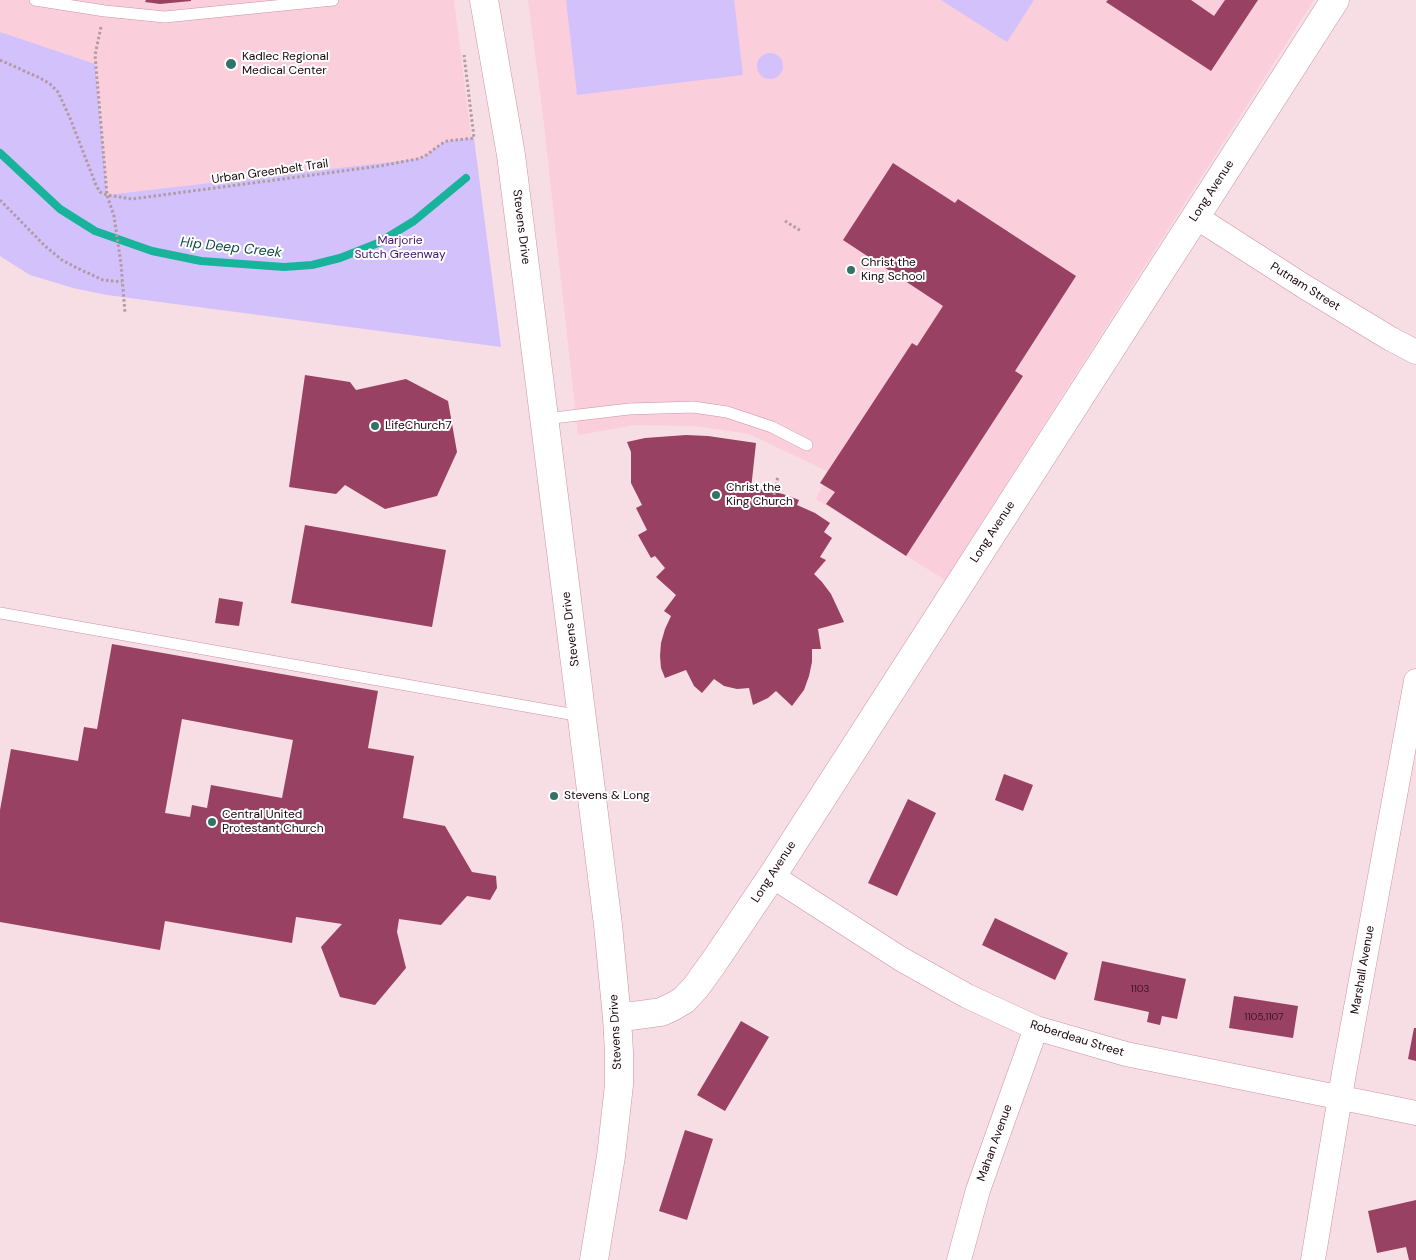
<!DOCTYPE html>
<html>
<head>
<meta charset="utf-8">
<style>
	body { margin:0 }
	canvas { display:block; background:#f7dde4 }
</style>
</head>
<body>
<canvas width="1416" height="1260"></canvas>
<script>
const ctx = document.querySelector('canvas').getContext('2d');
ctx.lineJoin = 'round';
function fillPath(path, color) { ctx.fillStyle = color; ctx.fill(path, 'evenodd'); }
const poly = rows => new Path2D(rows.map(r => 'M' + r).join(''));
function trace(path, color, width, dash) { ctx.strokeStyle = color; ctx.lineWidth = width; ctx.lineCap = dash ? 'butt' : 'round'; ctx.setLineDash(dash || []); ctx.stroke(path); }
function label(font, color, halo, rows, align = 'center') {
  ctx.font = font + ' "DM Sans",sans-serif'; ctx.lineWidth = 4; ctx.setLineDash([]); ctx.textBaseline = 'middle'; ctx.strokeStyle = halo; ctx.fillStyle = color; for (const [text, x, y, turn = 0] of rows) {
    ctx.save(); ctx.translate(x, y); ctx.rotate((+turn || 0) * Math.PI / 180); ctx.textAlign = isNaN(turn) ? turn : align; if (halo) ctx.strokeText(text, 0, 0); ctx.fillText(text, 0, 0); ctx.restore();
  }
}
const built = poly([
	[0,0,454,0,473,151,413,185,81,201,0,129],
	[528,0,1314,0,945,580,816,499,829,472,749,434,695,426,635,425,578,435,543,116]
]);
const green = poly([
	[566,0,734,0,743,75,577,95],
	[941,0,1034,0,1007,42],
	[0,32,95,64,107,195,417,159,425,156,441,144,447,141,474,138,501,347,107,295,73,288,30,275,0,256],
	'757 66a13 13 0 1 1 26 0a13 13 0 1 1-26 0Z'
]);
const stream = poly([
	[0,153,60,209,95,231,152,251,201,261,284,267,312,265,340,258,378,243,414,221,466,178]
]);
const building = poly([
	[146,0,191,0,191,1,160,4,145,2],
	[1108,0,1191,0,1214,16,1225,0,1258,0,1211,71,1106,2],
	[893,163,955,203,958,199,1076,276,1015,371,1023,376,906,556,826,504,835,492,820,483,912,343,917,346,943,306,843,240],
	[305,375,350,382,356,390,406,379,448,401,457,452,437,496,385,509,345,485,336,494,289,487],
	[686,435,708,436,756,443,751,489,766,490,783,494,799,500,797,505,815,513,830,523,824,532,832,538,820,557,826,560,814,574,822,582,831,594,844,622,818,629,821,649,812,649,812,662,809,676,804,690,792,706,776,691,768,698,753,705,749,688,737,689,724,686,714,679,702,693,694,686,686,670,665,678,661,668,660,656,661,643,665,629,671,616,664,611,676,595,656,577,665,568,655,556,651,558,638,535,647,530,636,508,642,505,631,483,631,452,627,442,645,438],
	[305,525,446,550,432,627,291,603],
	[219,598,243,602,239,626,215,623],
	[112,644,378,691,368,748,414,756,403,818,445,826,472,872,496,876,497,888,490,900,467,896,441,925,399,919,397,932,406,968,375,1005,340,997,321,947,342,924,296,917,292,943,165,921,160,950,0,922,0,810,11,749,78,761,84,727,97,729],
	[182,719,293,740,282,798,211,785,207,808,192,805,190,817,165,813],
	[1004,774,1033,785,1023,811,995,800],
	[908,799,936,813,897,896,868,883],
	[995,918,1068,953,1055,980,982,945],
	[1102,961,1186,979,1177,1019,1162,1016,1160,1025,1147,1022,1149,1012,1094,1000],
	[1234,996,1298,1006,1293,1038,1229,1028],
	[741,1021,769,1037,725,1111,697,1095],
	[1414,1028,1416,1028,1416,1061,1408,1059],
	[685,1130,713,1139,687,1220,659,1211],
	[1416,1200,1416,1260,1409,1260,1406,1247,1377,1253,1368,1211]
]);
const path = poly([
	[101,27,95,55,107,195,114,216,121,264,125,313],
	[0,60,40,78,50,84,58,92,70,118,96,185,100,192,107,195,132,199,380,166,417,159,425,156,441,144,447,141,474,138,464,55],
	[0,200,45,246,62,260,77,268,103,280,122,282],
	[785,221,801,231],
	[774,495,778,476]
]);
const lane = poly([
	[35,0,105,11,165,17,333,0],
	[545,419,629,409,693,407,727,412,772,427,807,445],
	[0,613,581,716]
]);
const street = poly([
	[1196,217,1305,287,1391,339,1416,352],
	[772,876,901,959,967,996,1036,1028,1126,1054,1416,1113],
	[959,1260,978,1190,1036,1028],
	[1313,1260,1344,1073,1416,681]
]);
const secondary = poly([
	[484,0,511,155,608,925,617,1018,619,1052,619,1085,611,1156,594,1260],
	[617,1018,661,1012,672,1007,684,1000,696,987,714,962,772,876,1335,0]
]);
const markers = [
	[231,64,6,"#317467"],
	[851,270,5,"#317467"],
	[375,426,5,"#317467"],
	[716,495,5,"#317467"],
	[554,796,5,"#317467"],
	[212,822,5,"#317467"]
];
const numberNames = [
	["1103",1140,989],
	["1105,1107",1264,1017]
];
const poiNames = [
	["Kadlec Regional",242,57],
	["Medical Center",242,71],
	["Christ the",861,263],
	["King School",861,277],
	["LifeChurch7",385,426],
	["Christ the",726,488],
	["King Church",726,502],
	["Stevens & Long",564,796],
	["Central United",222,815],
	["Protestant Church",222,829]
];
const streetNames = [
	["Urban Greenbelt Trail",270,172,-8],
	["Long Avenue",1212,191,-57],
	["Stevens Drive",521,227,83],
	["Putnam Street",1305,287,32],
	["Long Avenue",993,532,-57],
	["Stevens Drive",571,629,-97],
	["Long Avenue",774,872,-57],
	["Marshall Avenue",1363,970,-80],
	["Stevens Drive",616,1032,-93],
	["Roberdeau Street",1077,1039,17],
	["Mahan Avenue",995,1143,-70]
];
const parkNames = [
	["Marjorie",400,241],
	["Sutch Greenway",400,255]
];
const waterNames = [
	["Hip Deep Creek",231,248,6]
];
fillPath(built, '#facfdb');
fillPath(green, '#d3c1fb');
trace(stream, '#19b39b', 8);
fillPath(building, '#984162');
trace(lane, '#cd92a5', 12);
trace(street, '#cd92a5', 25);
trace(secondary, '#cd92a5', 29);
trace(path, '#b19aa1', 3, [2.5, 2.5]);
trace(lane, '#fff', 11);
trace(street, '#fff', 24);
trace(secondary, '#fff', 28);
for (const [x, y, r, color] of markers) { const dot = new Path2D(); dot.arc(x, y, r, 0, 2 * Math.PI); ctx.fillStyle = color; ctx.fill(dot); trace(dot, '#fff', 2); }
label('10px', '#391522', null, numberNames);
label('12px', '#19060d', '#fff', poiNames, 'left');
label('12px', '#19060d', '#fff', streetNames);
label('12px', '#401174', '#fff', parkNames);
label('italic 14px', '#124c42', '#fff', waterNames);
</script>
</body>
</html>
